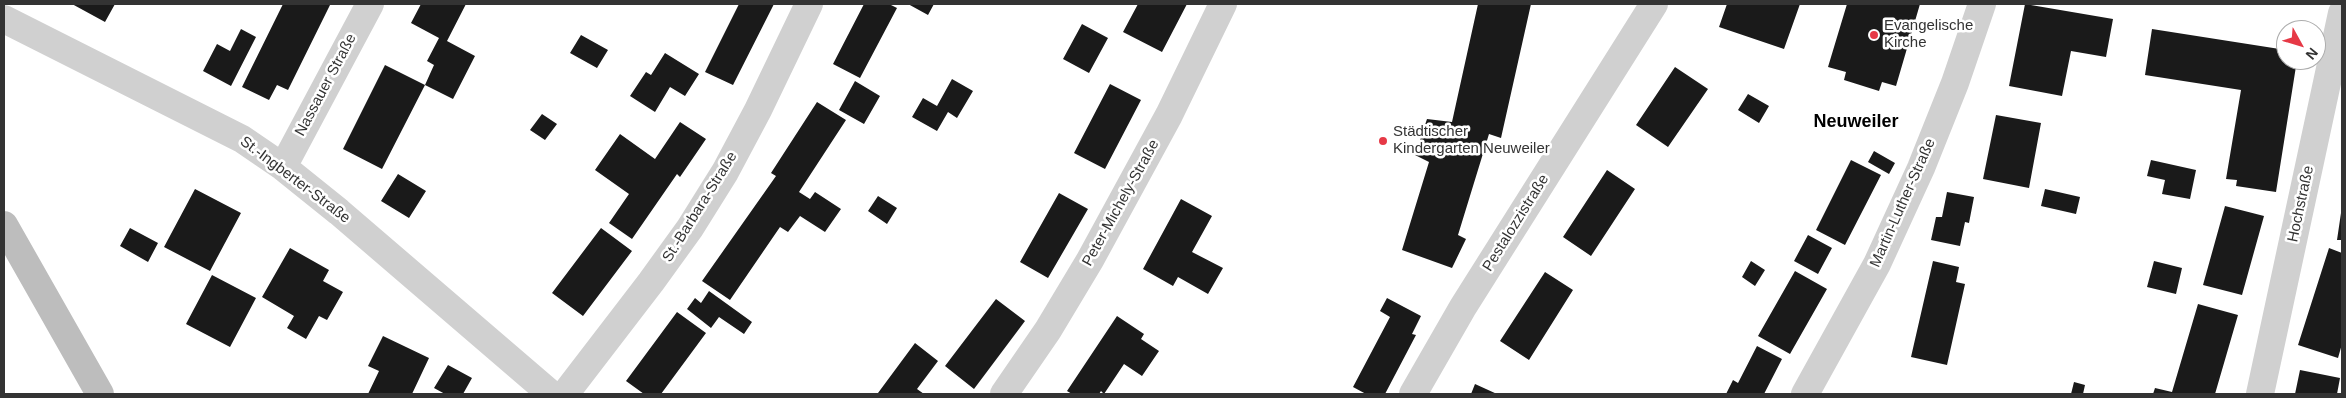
<!DOCTYPE html>
<html>
<head>
<meta charset="utf-8">
<style>
	body { margin:0 }
	#map { position:relative; width:2346px; height:398px; overflow:hidden; background:#fff; font-family:Arial,sans-serif }
	canvas { display:block }
	.frame { position:absolute; inset:0; border:5px solid #333; pointer-events:none }
	.north { position:absolute; left:2276px; top:20px; width:50px; height:50px; box-sizing:border-box; background:#fff; border:1px solid #adadad; border-radius:50%; rotate:129deg; font-size:14px; font-weight:700; line-height:20px; text-align:center; color:#333 }
	.north::after { content:''; display:block; margin:auto; width:18px; height:22px; background:#e63946; clip-path:polygon(50% 0,100% 100%,50% 72%,0 100%) }
</style>
</head>
<body>
<div id="map">
<canvas width="2346" height="398"></canvas>
<div class="frame"></div>
<div class="north">N</div>
</div>
<script>
const ctx = document.querySelector('canvas').getContext('2d');
ctx.lineJoin = 'round';
function fillPath(path, color) { ctx.fillStyle = color; ctx.fill(path, 'evenodd'); }
const poly = rows => new Path2D(rows.map(r => 'M' + r).join(''));
function trace(path, color, width, dash) { ctx.strokeStyle = color; ctx.lineWidth = width; ctx.lineCap = dash ? 'butt' : 'round'; ctx.setLineDash(dash || []); ctx.stroke(path); }
function label(font, color, halo, rows, align = 'center') {
  ctx.font = font + ' Arial,sans-serif'; ctx.lineWidth = 5; ctx.setLineDash([]); ctx.textBaseline = 'middle'; ctx.strokeStyle = halo; ctx.fillStyle = color; for (const [text, x, y, turn = 0] of rows) {
    ctx.save(); ctx.translate(x, y); ctx.rotate((+turn || 0) * Math.PI / 180); ctx.textAlign = isNaN(turn) ? turn : align; if (halo) ctx.strokeText(text, 0, 0); ctx.fillText(text, 0, 0); ctx.restore();
  }
}
const building = poly([
	[72,4,115,4,105,22],
	[283,4,330,5,288,90,277,85,269,100,242,87],
	[421,4,466,4,447,41,475,56,453,99,425,85,434,65,427,61,439,38,411,23],
	[739,4,774,4,733,85,705,72],
	[864,4,889,4,897,8,860,78,833,64],
	[908,4,934,4,928,15],
	[1138,4,1187,4,1162,52,1123,32],
	[1478,4,1531,4,1501,138,1489,134,1458,235,1466,239,1452,268,1402,250,1429,162,1415,155,1427,119,1452,122],
	[1727,4,1800,4,1784,49,1719,27],
	[1847,4,1920,4,1896,86,1882,82,1879,91,1844,80,1846,72,1828,67],
	[2025,4,2113,19,2106,57,2071,51,2062,96,2009,86],
	[1082,24,1108,38,1089,73,1063,59],
	[241,29,256,37,231,86,203,71,217,44,230,51],
	[2152,29,2286,50,2286,60,2297,60,2276,192,2236,186,2237,180,2226,179,2241,90,2145,75],
	[581,35,608,50,597,68,570,53],
	[665,53,699,74,685,96,670,87,655,112,630,96,646,72,651,75],
	[385,65,425,85,382,169,343,149],
	[1675,67,1708,89,1668,147,1636,125],
	[952,79,973,91,957,118,948,112,937,131,912,117,923,98,937,106],
	[855,81,880,96,864,124,839,110],
	[1110,84,1141,100,1105,169,1074,153],
	[1748,94,1769,106,1759,123,1738,110],
	[817,102,846,120,799,192,810,199,815,192,841,209,825,232,800,216,788,232,780,227,730,300,702,281,776,176,771,173],
	[542,114,557,124,545,140,530,130],
	[1996,115,2041,123,2029,188,1983,179],
	[680,122,706,139,680,177,677,174,632,239,609,223,629,194,595,170,620,134,655,159],
	[1874,151,1895,163,1889,174,1868,162],
	[1851,160,1881,175,1845,245,1816,230],
	[2151,160,2196,170,2190,199,2162,194,2165,180,2147,176],
	[1607,170,1635,189,1591,256,1563,237],
	[398,174,426,191,409,218,381,201],
	[195,189,241,213,210,271,164,247],
	[2045,189,2080,197,2076,214,2041,206],
	[1947,192,1974,197,1969,223,1965,222,1960,246,1931,240,1936,217,1942,217],
	[1059,193,1088,209,1048,278,1020,262],
	[878,196,897,208,887,224,868,211],
	[1181,199,1212,216,1192,252,1223,268,1208,294,1178,277,1173,286,1143,269],
	[2225,206,2264,216,2242,295,2203,285],
	[2341,213,2342,213,2342,240,2337,240],
	[130,228,158,243,148,262,120,246],
	[601,228,632,251,583,316,552,293],
	[1808,235,1832,248,1818,274,1794,261],
	[290,248,329,270,323,281,343,292,327,320,319,316,306,339,287,328,294,316,262,297],
	[2329,248,2342,253,2342,344,2338,358,2298,345],
	[1751,261,1765,270,1755,286,1742,277],
	[1933,261,1959,267,1956,282,1965,284,1947,365,1911,357],
	[2154,261,2182,268,2176,294,2147,287],
	[1795,271,1827,289,1790,354,1758,336],
	[1545,272,1573,290,1529,360,1500,341],
	[212,275,256,298,230,347,186,324],
	[709,291,752,322,744,334,719,317,711,328,687,309,695,298,701,303],
	[1387,298,1421,316,1412,334,1416,335,1385,394,1366,394,1353,387,1390,317,1380,311],
	[996,299,1025,321,974,389,945,366],
	[2198,304,2238,315,2215,394,2153,394,2155,388,2172,392],
	[677,312,706,333,661,394,644,394,626,381],
	[1117,316,1144,334,1141,339,1159,351,1142,376,1124,364,1104,394,1101,391,1099,394,1072,394,1067,391],
	[383,336,429,358,412,394,368,394,379,371,368,366],
	[915,343,938,361,917,389,924,394,879,394,878,393],
	[1757,346,1782,359,1764,394,1726,394,1733,380,1738,383],
	[448,365,472,378,463,394,445,394,434,388],
	[2300,370,2340,378,2337,394,2295,394],
	[2074,382,2085,385,2083,394,2071,394],
	[1475,384,1497,394,1471,394]
]);
const street = poly([
	[4,19,242,139,283,167,339,212,551,394],
	[283,167,370,4],
	[565,394,651,282,690,228,725,172,758,110,809,4],
	[1004,394,1048,330,1090,260,1169,115,1223,4],
	[1413,394,1463,307,1654,4],
	[1805,394,1877,264,1921,168,1955,83,1982,4],
	[2260,394,2342,13]
]);
const secondary = poly([
	[4,225,100,394]
]);
const markers = [
	[1874,35,5,"#e63946"],
	[1383,141,5,"#e63946"]
];
const poiNames = [
	["Evangelische",1884,26],
	["Kirche",1884,43],
	["Städtischer",1393,132],
	["Kindergarten Neuweiler",1393,149]
];
const streetNames = [
	["Nassauer Straße",326,85,-62],
	["St.-Ingberter-Straße",295,180,37],
	["Peter-Michely-Straße",1121,203,-61],
	["Martin-Luther-Straße",1903,203,-66],
	["Hochstraße",2301,204,-78],
	["St.-Barbara-Straße",700,207,-58],
	["Pestalozzistraße",1516,223,-58]
];
const quarterNames = [
	["Neuweiler",1856,122]
];
fillPath(building, '#1a1a1a');
trace(street, '#d0d0d0', 28);
trace(secondary, '#bdbdbd', 28);
for (const [x, y, r, color] of markers) { const dot = new Path2D(); dot.arc(x, y, r, 0, 2 * Math.PI); ctx.fillStyle = color; ctx.fill(dot); trace(dot, '#fff', 2); }
label('15px', '#333', '#fff', poiNames, 'left');
label('15px', '#333', '#fff', streetNames);
label('bold 18px', '#000', '#fff', quarterNames);
</script>
</body>
</html>
